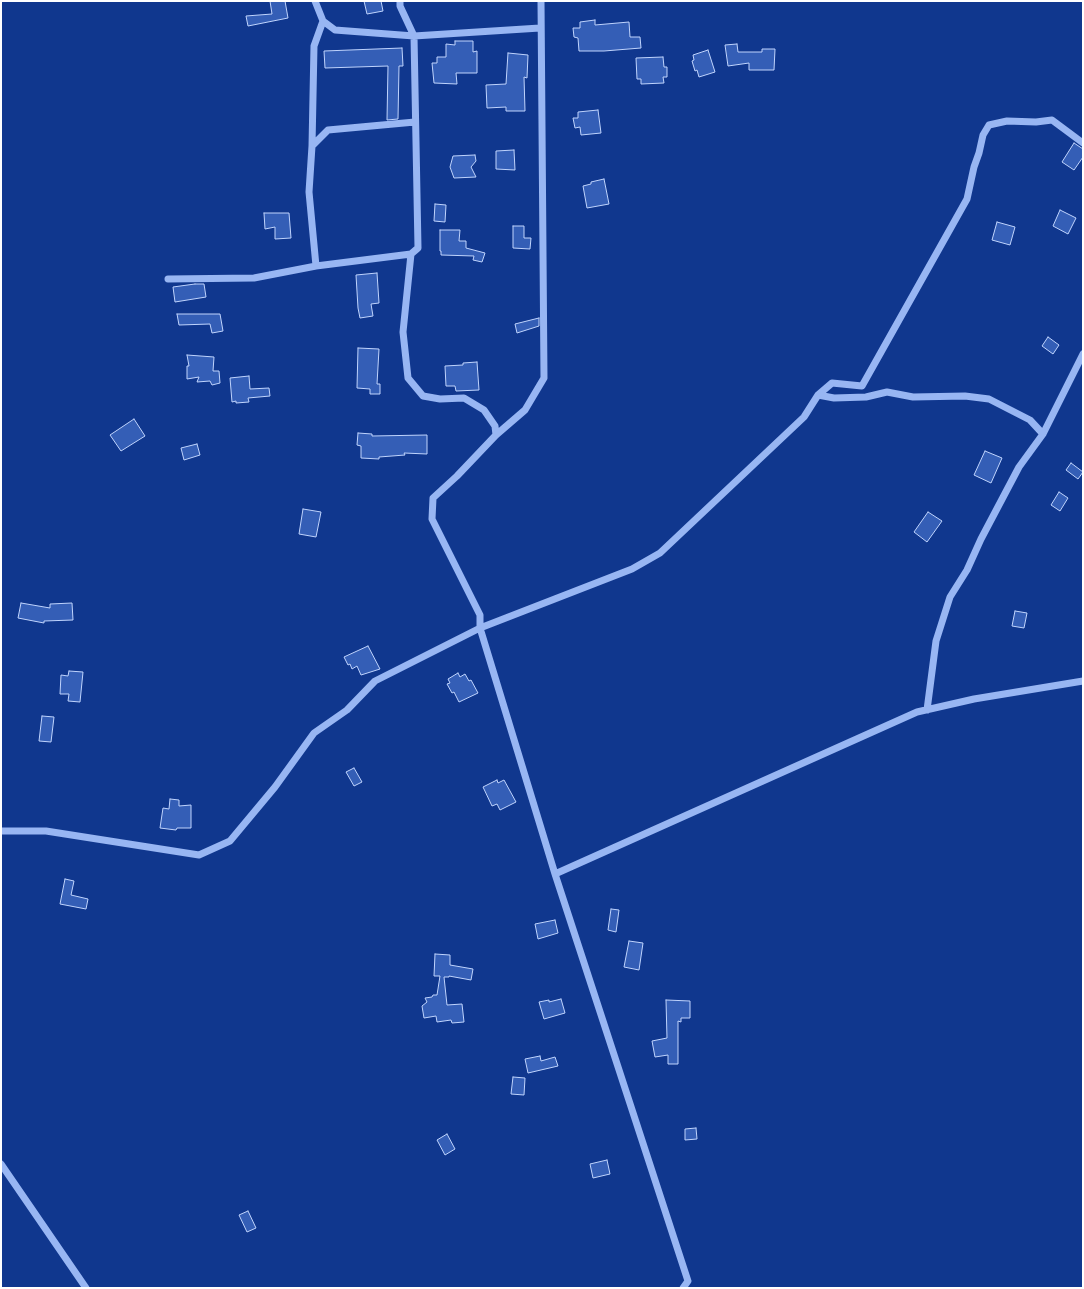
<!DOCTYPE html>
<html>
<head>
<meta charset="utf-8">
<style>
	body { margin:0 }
	#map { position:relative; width:1084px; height:1289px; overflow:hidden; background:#10378e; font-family:Quicksand,sans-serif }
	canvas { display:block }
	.frame { position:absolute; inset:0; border:2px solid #fff; pointer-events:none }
</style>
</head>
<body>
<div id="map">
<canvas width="1084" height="1289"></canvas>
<div class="frame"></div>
</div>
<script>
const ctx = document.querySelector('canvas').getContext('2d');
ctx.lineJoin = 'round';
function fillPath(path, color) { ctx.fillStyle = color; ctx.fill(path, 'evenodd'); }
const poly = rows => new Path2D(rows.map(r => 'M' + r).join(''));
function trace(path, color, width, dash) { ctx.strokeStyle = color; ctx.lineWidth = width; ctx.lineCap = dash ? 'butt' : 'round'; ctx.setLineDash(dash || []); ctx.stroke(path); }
const building = poly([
	[270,1,285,1,288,18,248,26,246,16,272,14,270,1],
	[364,1,381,1,383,11,367,14,364,1],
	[595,20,595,25,629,22,630,37,640,37,641,48,604,51,579,51,578,38,574,37,573,28,580,28,580,22,595,20],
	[455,41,473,41,473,52,477,51,477,73,456,73,457,84,434,83,432,63,437,63,437,57,446,57,446,44,455,45,455,41],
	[737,44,738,52,762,52,762,49,775,49,774,70,749,70,749,63,728,66,725,45,737,44],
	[402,48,403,66,399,66,398,119,387,120,388,66,325,68,324,51,402,48],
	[708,50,715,72,699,77,697,70,695,71,692,61,694,60,693,55,708,50],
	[508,53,528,55,527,78,524,77,525,111,506,111,506,107,487,108,486,85,506,84,508,53],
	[663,57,664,67,667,67,667,77,663,77,664,83,641,84,641,79,637,79,636,58,663,57],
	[598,110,601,133,581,135,580,127,575,128,573,118,578,118,578,112,598,110],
	[1074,143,1083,149,1083,157,1074,170,1062,162,1074,143],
	[514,150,515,170,496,169,496,151,514,150],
	[475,155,476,161,471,167,476,177,454,178,450,167,453,156,475,155],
	[604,179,609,204,587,208,583,186,591,184,591,182,604,179],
	[435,204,446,205,445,222,434,221,435,204],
	[1060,210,1076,218,1068,234,1053,226,1060,210],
	[264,213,289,213,291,238,275,239,275,227,265,229,264,213],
	[997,222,1015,227,1010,245,992,240,997,222],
	[513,226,524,226,524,238,531,238,530,249,513,248,513,226],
	[440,230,460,230,459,241,466,241,466,248,485,253,482,262,473,260,474,256,441,255,441,251,440,251,440,230],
	[377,273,379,303,371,304,373,316,360,318,358,308,356,275,377,273],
	[195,284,204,284,206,297,175,302,173,287,195,284],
	[177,314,220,314,223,331,212,333,210,324,179,325,177,314],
	[539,318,539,326,517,333,515,324,539,318],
	[1048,337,1059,345,1053,354,1042,346,1048,337],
	[358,348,379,349,377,384,380,384,380,394,370,394,370,389,357,388,358,348],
	[187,355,214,357,213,371,219,371,220,383,212,385,210,381,197,382,199,377,187,379,187,366,189,366,187,355],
	[477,362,479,390,456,391,455,386,446,386,445,366,463,365,463,363,477,362],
	[249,376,250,389,269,388,270,396,248,398,249,402,236,403,236,401,232,402,230,378,249,376],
	[134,419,145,436,121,451,110,435,134,419],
	[358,433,372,434,372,436,427,435,427,454,404,453,405,455,379,457,379,459,361,458,361,446,357,445,358,433],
	[197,444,200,455,184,460,181,448,197,444],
	[985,451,1002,458,991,483,974,475,985,451],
	[1071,463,1083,472,1078,479,1066,470,1071,463],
	[1059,492,1068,498,1060,511,1051,505,1059,492],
	[303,509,321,512,316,537,299,534,303,509],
	[928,512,942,521,927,542,914,532,928,512],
	[21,603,50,608,50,604,72,603,73,620,44,621,44,623,18,618,21,603],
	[1015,611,1027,613,1024,628,1012,626,1015,611],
	[368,646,380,669,361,675,357,666,352,669,350,664,348,665,344,657,368,646],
	[69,671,83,672,80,702,68,701,69,694,60,694,61,675,68,676,69,671],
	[458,673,460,677,465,674,469,681,471,680,478,693,459,702,454,692,452,693,447,684,450,683,448,679,458,673],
	[42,716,54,717,51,742,39,741,42,716],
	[354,768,362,782,354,786,346,772,354,768],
	[497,780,498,783,504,780,516,802,500,810,497,804,492,806,483,787,497,780],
	[170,799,179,800,179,806,191,805,191,828,177,828,176,830,160,828,163,808,169,809,170,799],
	[65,879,74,881,71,895,88,899,86,909,60,904,65,879],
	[611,909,619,910,616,932,608,930,611,909],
	[555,920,558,933,538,939,535,924,555,920],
	[629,941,643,943,639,970,624,967,629,941],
	[435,954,450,955,450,965,473,969,471,980,449,976,449,977,444,977,447,1005,462,1004,464,1022,452,1023,451,1020,437,1022,436,1016,424,1018,422,1006,427,1002,425,998,432,997,433,995,437,995,440,976,434,976,435,954],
	[561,999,565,1013,544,1019,539,1002,549,1000,549,1002,561,999],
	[666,1000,690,1001,690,1018,681,1018,681,1022,678,1021,678,1064,668,1064,668,1055,655,1057,652,1041,667,1038,666,1000],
	[540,1056,541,1061,555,1057,558,1066,528,1073,525,1059,540,1056],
	[513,1077,525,1078,524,1095,511,1094,513,1077],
	[696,1128,697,1139,685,1140,685,1129,696,1128],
	[447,1134,455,1149,445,1155,437,1140,447,1134],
	[607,1160,610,1174,593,1178,590,1164,607,1160],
	[248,1211,256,1228,247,1232,239,1215,248,1211]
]);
const minor = poly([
	[315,1,323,21,335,30,414,36,540,28],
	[400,1,400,6,414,36,418,248,411,254,403,332,408,378,423,396,440,399,464,398,484,410,495,426,496,435],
	[541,1,544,378,525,410,496,435,457,476,433,498,432,519,480,615,480,628,555,874,688,1281,683,1288],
	[312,146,314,46,323,21],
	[316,266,309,192,312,146,328,130,415,122],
	[168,279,254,278,316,266,411,254],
	[818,395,834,398,866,397,887,392,913,397,965,396,989,399,1030,420,1043,434],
	[927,710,936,641,950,597,967,570,981,539,1019,467,1043,434,1083,354],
	[1,831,46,831,199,855,230,841,275,787,314,733,347,710,375,681,480,628,632,569,660,553,804,417,818,395,832,383,862,386,967,199,974,167,979,153,983,135,989,125,1007,121,1036,122,1052,120,1083,143],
	[555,874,917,712,974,699,1083,681],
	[1,1164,86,1288]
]);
fillPath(building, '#345eb6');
trace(building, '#c0d4fd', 1);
trace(minor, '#98b6f3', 7);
</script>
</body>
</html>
